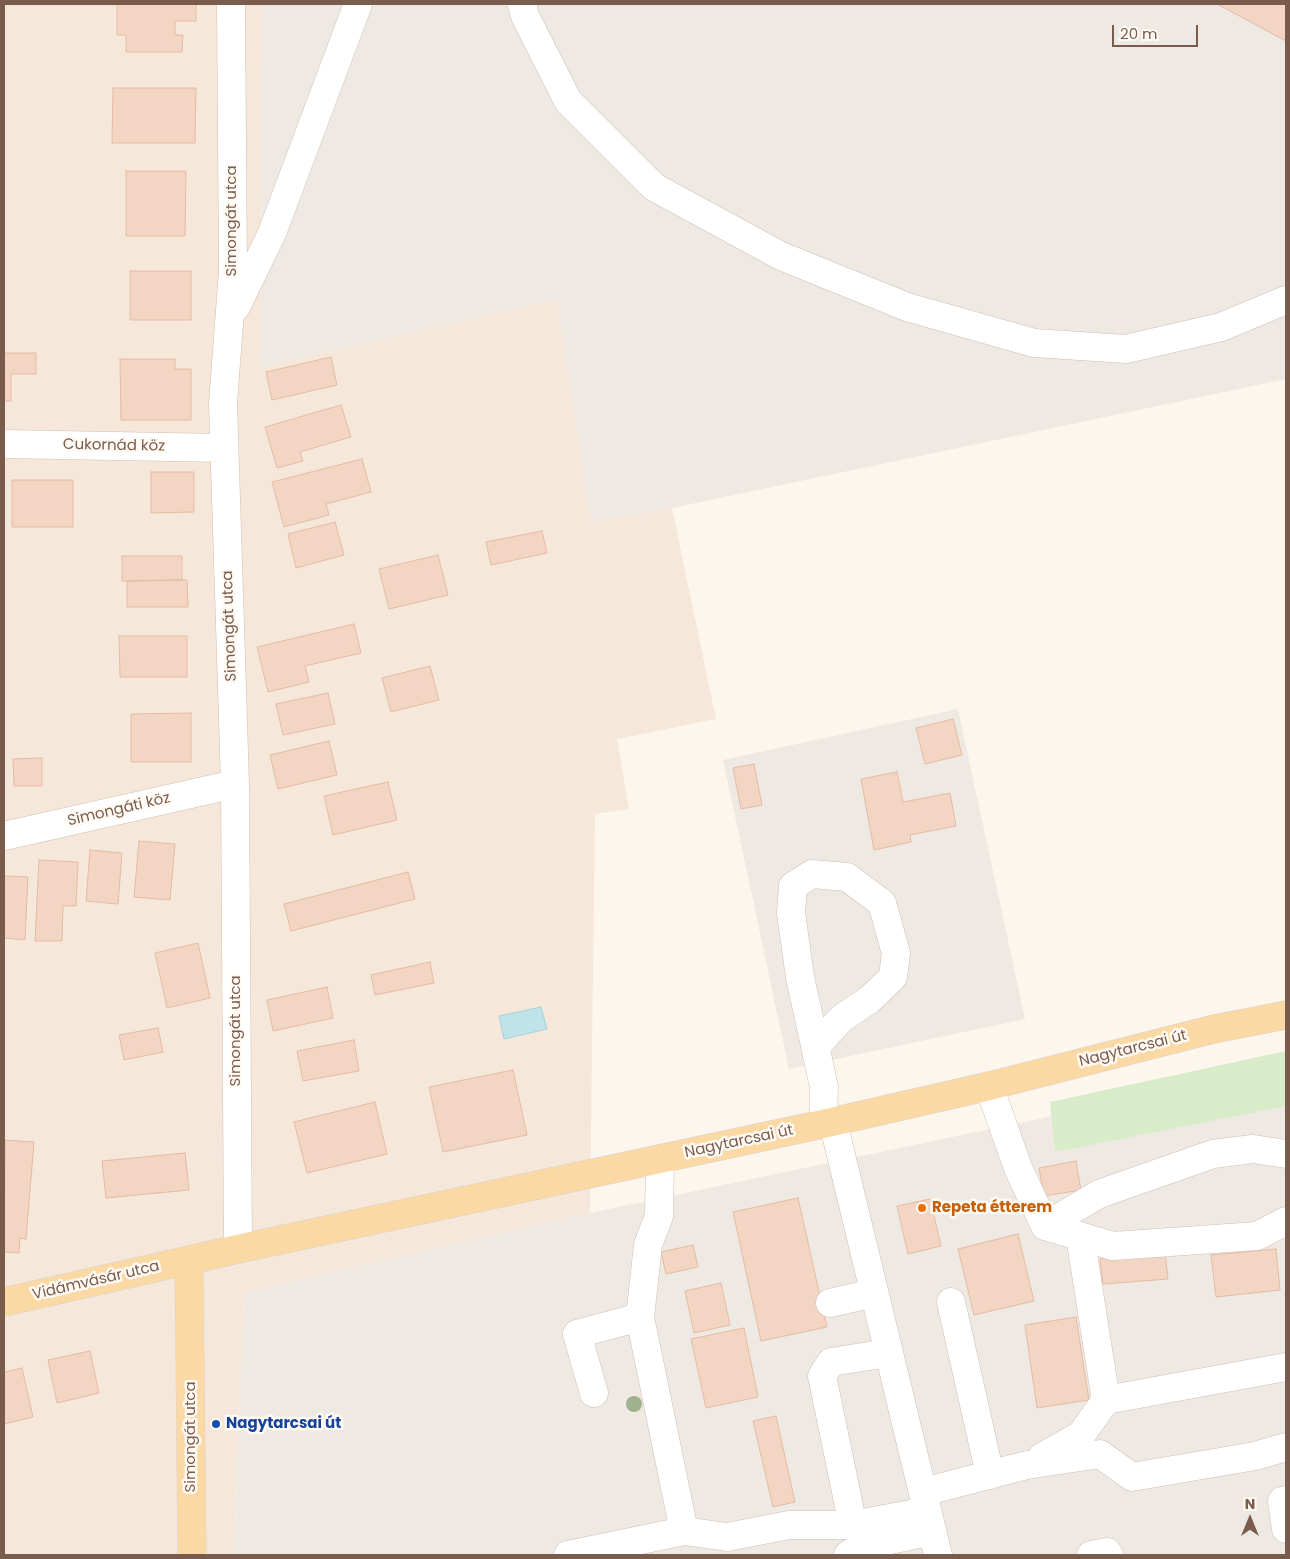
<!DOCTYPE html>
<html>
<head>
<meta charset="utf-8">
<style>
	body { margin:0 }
	#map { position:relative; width:1290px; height:1559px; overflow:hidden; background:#fdf6ec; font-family:Poppins,sans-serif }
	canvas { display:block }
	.frame { position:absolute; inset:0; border:5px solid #7a5c4d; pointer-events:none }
	.north { position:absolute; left:1225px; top:1494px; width:50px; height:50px; -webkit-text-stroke:4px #fffaf3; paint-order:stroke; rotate:0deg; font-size:14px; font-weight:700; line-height:20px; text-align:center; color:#7a5c4d }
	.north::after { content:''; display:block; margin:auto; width:18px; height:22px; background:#7a5c4d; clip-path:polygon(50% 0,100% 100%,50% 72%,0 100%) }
	.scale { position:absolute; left:1112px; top:25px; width:86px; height:22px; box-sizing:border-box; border:2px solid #7a5c4d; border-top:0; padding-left:6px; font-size:15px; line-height:18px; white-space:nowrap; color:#7a5c4d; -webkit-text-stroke:4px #fffaf3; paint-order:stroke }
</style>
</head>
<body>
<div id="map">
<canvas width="1290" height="1559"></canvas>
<div class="frame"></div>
<div class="north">N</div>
<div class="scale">20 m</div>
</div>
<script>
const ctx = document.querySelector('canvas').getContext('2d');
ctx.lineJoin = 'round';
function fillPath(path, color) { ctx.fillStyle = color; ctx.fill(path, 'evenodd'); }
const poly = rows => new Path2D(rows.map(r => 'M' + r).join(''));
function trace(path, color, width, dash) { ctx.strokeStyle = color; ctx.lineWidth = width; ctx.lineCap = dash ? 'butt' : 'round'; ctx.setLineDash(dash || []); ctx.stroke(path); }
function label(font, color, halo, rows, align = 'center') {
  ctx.font = font + ' Poppins,sans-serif'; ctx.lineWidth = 5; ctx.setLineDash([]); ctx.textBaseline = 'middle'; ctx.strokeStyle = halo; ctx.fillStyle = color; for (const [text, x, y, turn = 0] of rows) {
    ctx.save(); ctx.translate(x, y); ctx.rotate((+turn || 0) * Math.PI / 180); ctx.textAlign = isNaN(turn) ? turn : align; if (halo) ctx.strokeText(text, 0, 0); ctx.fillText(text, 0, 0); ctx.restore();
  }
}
const residential = poly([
	[4,4,262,4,261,366,557,299,591,522,672,508,716,719,617,739,629,809,595,814,590,1213,244,1293,234,1555,4,1555]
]);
const industrial = poly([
	[262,4,1286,4,1286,379,672,508,591,522,557,299,261,367],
	[958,709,1025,1019,789,1069,723,760],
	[1286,1067,1286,1555,234,1555,244,1293,590,1213]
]);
const green = poly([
	[1286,1051,1286,1106,1055,1152,1050,1102]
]);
const water = poly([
	[541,1007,547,1029,504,1039,499,1016,541,1007]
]);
const building = poly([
	[117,4,196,4,196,21,175,21,175,35,183,35,182,52,126,52,126,35,117,35,117,4],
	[1217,4,1286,4,1286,41,1217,4],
	[113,88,196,88,195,143,112,143,113,88],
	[126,171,186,171,185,236,126,236,126,171],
	[130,271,191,271,191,320,130,320,130,271],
	[4,353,36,353,36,374,11,374,11,401,4,401,4,353],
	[331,357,337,385,272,400,266,372,331,357],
	[120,359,175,359,175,369,191,369,191,420,121,420,120,359],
	[341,405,351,437,300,452,303,461,277,468,265,427,341,405],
	[362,459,371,492,326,504,329,515,284,527,272,482,362,459],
	[151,472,194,472,194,512,151,513,151,472],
	[12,480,73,480,73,527,12,527,12,480],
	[335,522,344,555,296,568,288,534,335,522],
	[542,531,547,553,491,565,486,542,542,531],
	[438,555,448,595,389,609,379,569,438,555],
	[122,556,182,556,182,580,122,581,122,556],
	[182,580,187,580,188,607,127,607,127,581,182,580],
	[354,624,361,653,305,666,309,682,268,692,257,647,354,624],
	[119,636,187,636,187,677,120,677,119,636],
	[430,666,439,700,391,712,382,678,430,666],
	[328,693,335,724,283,735,276,704,328,693],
	[191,713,191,762,131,762,131,714,191,713],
	[953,719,962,755,925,764,916,728,953,719],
	[329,741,337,775,278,789,270,755,329,741],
	[42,758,42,786,14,786,13,759,42,758],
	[754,764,762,805,741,809,733,768,754,764],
	[897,772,903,802,950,793,956,826,910,835,911,842,874,850,861,779,897,772],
	[388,782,397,820,333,835,324,796,388,782],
	[139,841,175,844,170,900,134,897,139,841],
	[90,850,122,853,118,904,86,901,90,850],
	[39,860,78,862,76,906,63,906,62,941,35,941,39,860],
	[408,872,415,899,291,931,284,904,408,872],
	[4,876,28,877,25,940,4,938,4,876],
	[198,943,210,998,167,1008,155,953,198,943],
	[430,962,434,983,375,995,371,975,430,962],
	[327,987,333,1018,273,1031,267,1000,327,987],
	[158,1028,163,1052,124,1060,119,1035,158,1028],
	[354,1040,359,1071,303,1081,297,1051,354,1040],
	[513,1070,527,1135,443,1152,429,1087,513,1070],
	[375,1102,387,1154,307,1173,294,1122,375,1102],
	[5,1140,34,1142,26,1239,20,1238,19,1253,4,1252,5,1140],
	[185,1153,189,1190,106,1198,102,1161,185,1153],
	[1076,1161,1081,1190,1044,1196,1039,1168,1076,1161],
	[798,1198,827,1327,761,1341,733,1212,798,1198],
	[930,1199,941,1246,908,1254,897,1206,930,1199],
	[1018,1234,1034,1301,974,1315,958,1249,1018,1234],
	[693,1245,698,1267,666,1274,661,1252,693,1245],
	[1276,1249,1280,1290,1216,1297,1211,1255,1276,1249],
	[1165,1252,1168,1279,1103,1284,1100,1259,1165,1252],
	[721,1283,730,1325,694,1333,685,1291,721,1283],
	[1076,1317,1089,1400,1037,1408,1025,1325,1076,1317],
	[744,1328,758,1397,706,1408,691,1339,744,1328],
	[90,1351,99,1393,57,1403,48,1360,90,1351],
	[22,1368,33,1417,4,1424,4,1372,22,1368],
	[776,1416,795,1502,773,1507,753,1421,776,1416]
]);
const minor = poly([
	[231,4,233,271,223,403,235,784,238,1249],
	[522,4,525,16,568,101,654,187,781,256,907,307,1034,343,1126,349,1221,327,1286,300],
	[236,307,272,233,358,4],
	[4,444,224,448],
	[4,836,235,784],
	[816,1046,842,1018,869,1000,893,977,896,953,882,903,847,877,812,874,793,886,791,913,800,977,824,1087,823,1124],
	[989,1086,1018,1168,1045,1226,1113,1246,1257,1236,1286,1221],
	[833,1122,938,1555],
	[660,1159,659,1216,648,1245,640,1317,684,1531],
	[1045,1226,1099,1194,1213,1154,1253,1149,1286,1154],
	[1080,1236,1106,1400],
	[951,1302,990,1475],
	[830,1303,874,1293],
	[594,1393,577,1334,640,1317],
	[1042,1457,1081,1435,1106,1400,1286,1367],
	[923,1492,1027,1465,1100,1454,1132,1477,1255,1456,1286,1447],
	[1286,1500,1282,1501,1286,1529],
	[853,1525,822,1376,831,1362,888,1353],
	[568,1555,684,1531,727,1537,789,1525,853,1525,927,1511],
	[848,1555,862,1546,932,1531],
	[1091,1555,1107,1552,1109,1555]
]);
const major = poly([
	[189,1260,192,1555],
	[4,1302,238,1249,823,1124,989,1086,1214,1029,1286,1015]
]);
const trees = [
	[634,1404]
];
const markers = [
	[922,1208,5,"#e8710a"],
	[216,1424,5,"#1a4fb4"]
];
const streetNames = [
	["Simongát utca",232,221,-90],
	["Cukornád köz",114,446,1],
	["Simongát utca",230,626,-92],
	["Simongáti köz",119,810,-13],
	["Simongát utca",236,1031,-90],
	["Nagytarcsai út",1133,1049,-14],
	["Nagytarcsai út",739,1142,-12],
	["Vidámvásár utca",96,1281,-13],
	["Simongát utca",191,1437,-90]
];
const foodNames = [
	["Repeta étterem",932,1208]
];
const transitNames = [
	["Nagytarcsai út",226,1424]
];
fillPath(residential, '#f5e8da');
fillPath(industrial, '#efe9e4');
fillPath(green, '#d8ecc9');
fillPath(water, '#bfe3e8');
trace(water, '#a5d3da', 1);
fillPath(building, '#f3d5c3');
trace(building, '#e6bba3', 1);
trace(minor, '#d1beb0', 29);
trace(major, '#dad1cd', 29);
trace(minor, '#fff', 28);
trace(major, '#fbd9a5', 28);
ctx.fillStyle = '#a0b28e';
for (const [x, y] of trees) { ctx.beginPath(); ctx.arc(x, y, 8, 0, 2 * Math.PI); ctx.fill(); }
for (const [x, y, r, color] of markers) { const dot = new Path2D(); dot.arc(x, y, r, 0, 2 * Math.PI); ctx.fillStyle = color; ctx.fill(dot); trace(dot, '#fffaf3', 2); }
label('15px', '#7a5c4d', '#fffaf3', streetNames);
label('bold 15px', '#c56008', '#fffaf3', foodNames, 'left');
label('bold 15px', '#164399', '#fffaf3', transitNames, 'left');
</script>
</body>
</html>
